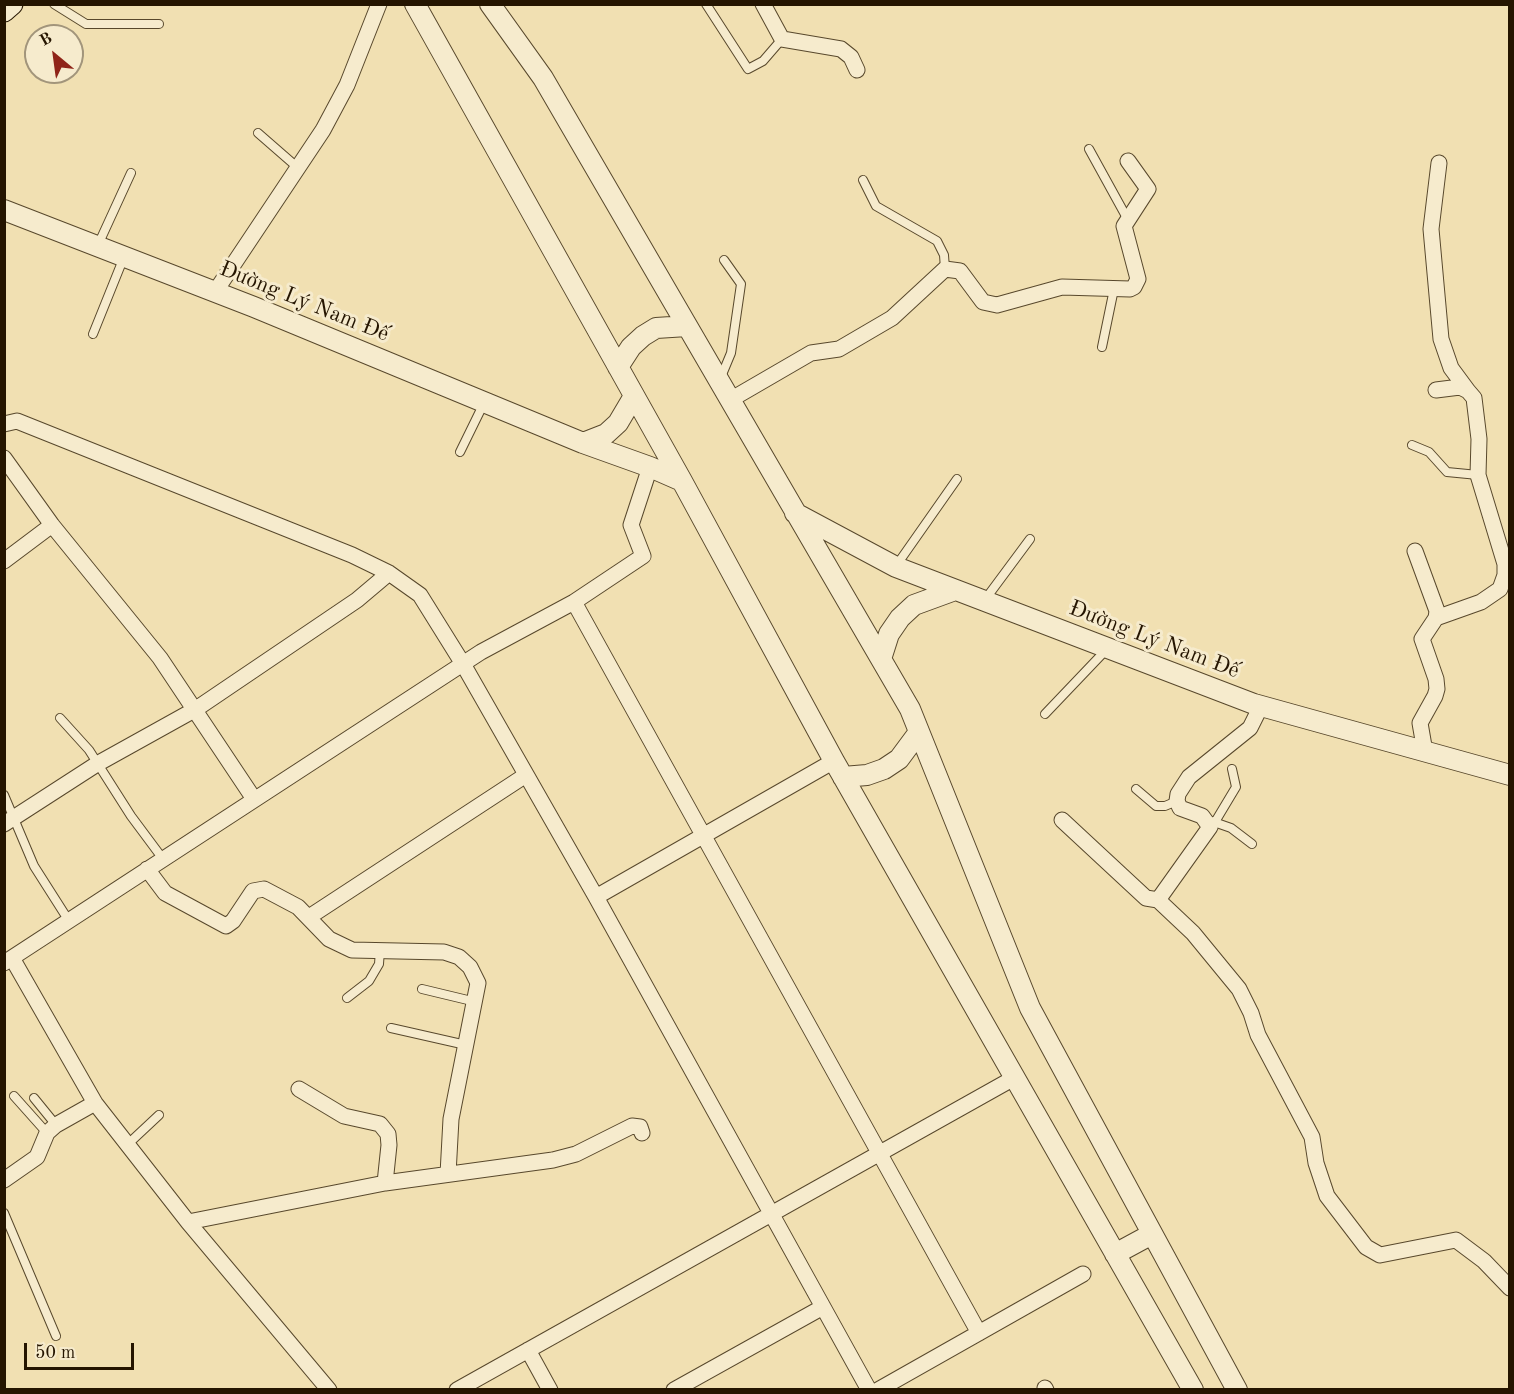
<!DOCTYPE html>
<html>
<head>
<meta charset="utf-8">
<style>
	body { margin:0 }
	#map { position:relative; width:1514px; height:1394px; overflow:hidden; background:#f1e0b2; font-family:"Old Standard TT",serif }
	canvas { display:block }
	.frame { position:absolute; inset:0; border:6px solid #251500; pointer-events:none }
	.north { position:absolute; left:24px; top:24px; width:60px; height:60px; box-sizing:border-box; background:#f6ebcd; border:2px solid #a2957b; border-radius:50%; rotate:331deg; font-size:16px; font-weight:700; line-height:24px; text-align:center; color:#251500 }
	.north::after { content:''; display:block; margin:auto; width:21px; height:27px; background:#8f2418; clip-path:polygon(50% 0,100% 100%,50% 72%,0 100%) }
	.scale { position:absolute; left:24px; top:1343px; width:110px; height:27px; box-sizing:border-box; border:3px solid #251500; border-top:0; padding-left:8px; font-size:18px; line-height:21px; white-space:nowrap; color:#251500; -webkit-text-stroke:4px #f6ebcd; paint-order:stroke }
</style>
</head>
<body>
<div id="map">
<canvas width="1514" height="1394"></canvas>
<div class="frame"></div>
<div class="north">B</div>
<div class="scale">50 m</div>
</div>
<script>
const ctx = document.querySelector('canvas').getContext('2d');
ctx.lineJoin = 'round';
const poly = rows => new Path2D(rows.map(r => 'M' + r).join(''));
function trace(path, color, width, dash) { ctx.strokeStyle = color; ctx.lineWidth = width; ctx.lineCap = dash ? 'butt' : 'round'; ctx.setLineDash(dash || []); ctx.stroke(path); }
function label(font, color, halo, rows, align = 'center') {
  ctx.font = font + ' "Old Standard TT",serif'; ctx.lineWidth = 6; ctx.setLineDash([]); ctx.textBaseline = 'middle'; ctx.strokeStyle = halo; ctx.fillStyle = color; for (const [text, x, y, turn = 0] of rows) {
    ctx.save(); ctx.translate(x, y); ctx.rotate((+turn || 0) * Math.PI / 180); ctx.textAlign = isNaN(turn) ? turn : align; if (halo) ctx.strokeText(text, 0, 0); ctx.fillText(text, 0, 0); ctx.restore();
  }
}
const service = poly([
	[54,4,86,24,159,24],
	[706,4,748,69,763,61,782,39],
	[258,133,297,167],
	[1089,149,1127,218],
	[863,180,876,206,937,241,944,255,945,269],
	[98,245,131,173],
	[93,334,124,257],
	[1102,347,1114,289],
	[721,377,731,353,741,284,724,260],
	[1412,445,1429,452,1447,472,1478,475],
	[460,452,484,403],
	[896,566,957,479],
	[984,601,1030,539],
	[1045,714,1106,650],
	[60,718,89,750,131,816,163,859],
	[1136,789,1156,806,1165,806,1177,801],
	[4,795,34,866,69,921],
	[1211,821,1231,828,1252,844],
	[1215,822,1236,787,1232,769],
	[422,989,476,1002],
	[347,998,369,981,379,964,380,950],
	[391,1028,466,1045],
	[14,1096,47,1133],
	[34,1098,56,1125],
	[128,1144,159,1115],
	[4,1213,56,1336]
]);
const minor = poly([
	[763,4,782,39,841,49,851,57,857,70],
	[1439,163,1431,229,1441,339,1451,368,1468,391],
	[215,292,323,130,347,85,379,4],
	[1436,390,1460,387,1468,391,1474,398,1479,439,1478,475,1505,564,1505,575,1500,589,1481,602,1436,618],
	[730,400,811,353,839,349,892,318,945,269,960,271,983,302,997,305,1062,287,1130,289,1134,287,1138,279,1124,226,1148,189,1128,161],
	[4,424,17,421,352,555,389,573,420,595,463,664,596,897,869,1390],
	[4,458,52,525,160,658,254,799],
	[1415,551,1437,611,1436,618,1422,639,1436,679,1437,689,1435,696,1420,723,1425,752],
	[4,561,52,525],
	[574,602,979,1333],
	[1062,820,1146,898,1158,900,1193,933,1239,989,1251,1013,1258,1035,1312,1137,1316,1163,1327,1196,1366,1247,1380,1255,1456,1240,1484,1261,1510,1288],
	[4,824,97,764,196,709,357,600,389,573],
	[147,869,165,893,226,926,233,921,253,891,264,889,298,907,329,939,352,950,444,952,459,957,470,967,478,983,451,1119,448,1174],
	[596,897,834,761],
	[1158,900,1210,827,1202,816,1180,808,1177,801,1178,794,1189,777,1250,728,1261,706],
	[309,917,526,775],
	[12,958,95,1103,188,1222,329,1390],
	[4,963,481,652,574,602,643,556,631,525,650,467],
	[299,1089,344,1116,380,1124,388,1134,389,1145,385,1183],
	[4,1180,37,1157,47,1133,56,1125,95,1103],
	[188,1222,385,1183,553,1160,576,1154,632,1126,640,1127,642,1133],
	[528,1350,550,1390],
	[1045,1388,1046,1390],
	[457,1390,1014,1078],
	[674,1390,823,1307],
	[878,1390,1083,1274]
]);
const tertiary = poly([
	[415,4,682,481,834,761,1193,1390],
	[490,4,543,78,910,709,1030,1008,1237,1390],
	[4,210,254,307,583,443,650,467,682,481],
	[618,367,631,347,643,336,656,328,687,326],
	[583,443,606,434,618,423,634,396],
	[795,513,896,567,1254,704,1510,775],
	[881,659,889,634,900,618,914,605,955,590],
	[843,777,867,775,884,769,899,759,919,732],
	[1115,1254,1152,1234]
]);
const secondary = poly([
	[4,11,12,4]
]);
const streetNames = [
	["Đường Lý Nam Đế",304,302,22],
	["Đường Lý Nam Đế",1154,640,21]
];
trace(service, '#58482c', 10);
trace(minor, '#58482c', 17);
trace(tertiary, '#58482c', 22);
trace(secondary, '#251500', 23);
trace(service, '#f6ebcd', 8);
trace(minor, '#f6ebcd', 15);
trace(tertiary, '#f6ebcd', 20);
trace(secondary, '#f6ebcd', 21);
label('22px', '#251500', '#f6ebcd', streetNames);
</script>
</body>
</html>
